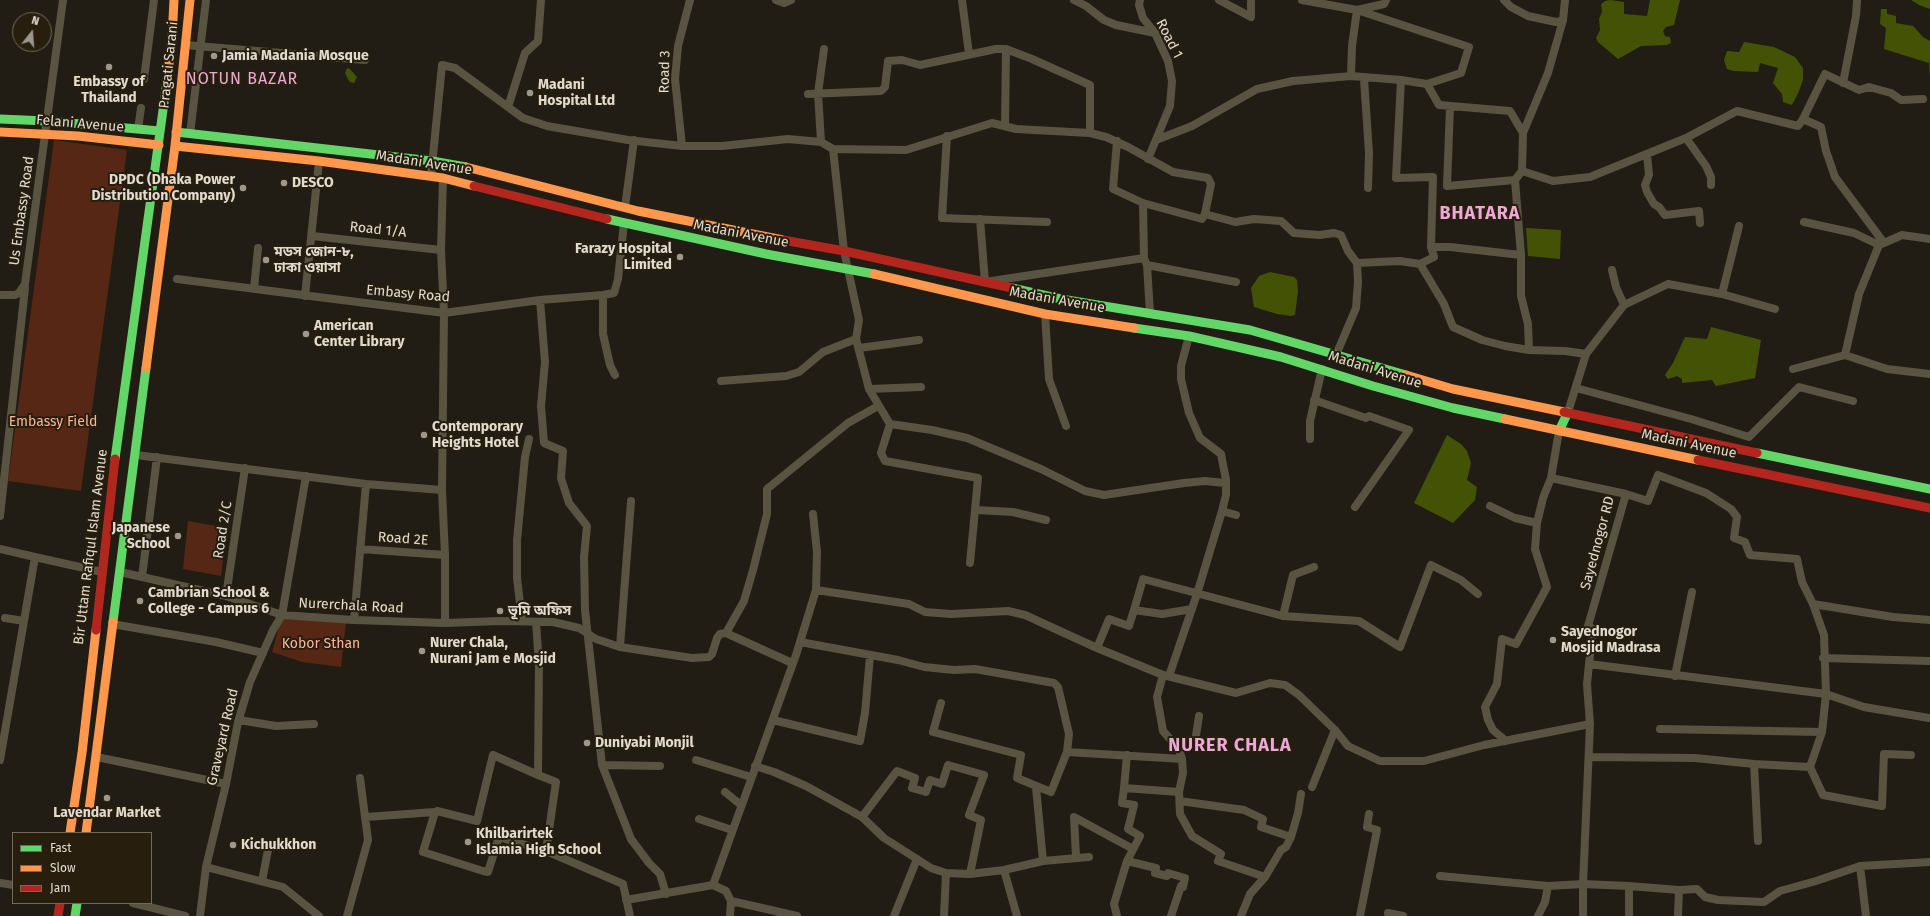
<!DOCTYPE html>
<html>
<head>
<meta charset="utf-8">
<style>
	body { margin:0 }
	#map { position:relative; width:1930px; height:916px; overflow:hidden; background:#211d14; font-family:"Fira Sans",sans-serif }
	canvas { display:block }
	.legend { position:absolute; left:12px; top:832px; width:140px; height:72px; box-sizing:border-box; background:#271e0e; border:1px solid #71695c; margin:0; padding:5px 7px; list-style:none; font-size:12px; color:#e0dad0 }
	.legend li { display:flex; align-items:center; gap:8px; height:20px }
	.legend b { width:20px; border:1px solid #71695c }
	.north { position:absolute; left:12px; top:12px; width:40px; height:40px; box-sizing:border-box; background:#271e0e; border:1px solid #71695c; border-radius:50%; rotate:17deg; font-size:11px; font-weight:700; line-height:16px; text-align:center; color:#e0dad0 }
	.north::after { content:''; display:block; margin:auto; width:14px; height:18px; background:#9d988e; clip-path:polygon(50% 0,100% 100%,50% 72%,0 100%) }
</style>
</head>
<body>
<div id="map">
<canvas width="1930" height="916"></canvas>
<ul class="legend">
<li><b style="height:5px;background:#63d668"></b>Fast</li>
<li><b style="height:5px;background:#ff974d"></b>Slow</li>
<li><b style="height:5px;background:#b3261e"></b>Jam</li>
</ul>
<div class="north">N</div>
</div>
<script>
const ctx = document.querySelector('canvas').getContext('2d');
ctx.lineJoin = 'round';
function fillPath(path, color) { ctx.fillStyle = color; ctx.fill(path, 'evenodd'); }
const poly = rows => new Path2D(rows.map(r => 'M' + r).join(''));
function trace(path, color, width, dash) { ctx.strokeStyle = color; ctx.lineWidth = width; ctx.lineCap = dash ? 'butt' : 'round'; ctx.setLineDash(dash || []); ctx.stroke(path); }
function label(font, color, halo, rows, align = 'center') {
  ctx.font = font + ' "Fira Sans","Noto Sans Bengali",sans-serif'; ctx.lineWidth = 4; ctx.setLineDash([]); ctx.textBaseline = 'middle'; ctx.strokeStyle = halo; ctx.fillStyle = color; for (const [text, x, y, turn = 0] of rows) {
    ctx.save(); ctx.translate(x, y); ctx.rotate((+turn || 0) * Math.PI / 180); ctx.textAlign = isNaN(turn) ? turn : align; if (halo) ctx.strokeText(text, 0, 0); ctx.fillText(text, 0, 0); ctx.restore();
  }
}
const green = poly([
	[54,140,127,150,81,491,8,481],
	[188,521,227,528,221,576,183,569],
	[281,619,346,622,341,667,302,662,272,652]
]);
const water = poly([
	[1610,0,1624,2,1624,14,1647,16,1650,0,1680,0,1674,25,1666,27,1663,31,1665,36,1670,37,1671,43,1667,45,1641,46,1618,59,1598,42,1596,38,1600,30,1599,19,1602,12,1601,4,1605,1],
	[1911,0,1930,0,1930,9,1919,5],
	[1881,9,1887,9,1887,14,1896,16,1896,23,1913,26,1923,37,1930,41,1930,75,1929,63,1884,49,1886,28,1880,24],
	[1744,42,1774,47,1795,57,1803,68,1803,80,1799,91,1792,105,1783,102,1782,94,1773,83,1778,68,1760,63,1758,72,1733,71,1727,69,1724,60,1727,51,1739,52],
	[347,68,350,69,357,77,354,83,350,82,348,79,345,73],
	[1526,228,1561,230,1560,259,1528,256],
	[1270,272,1294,277,1297,280,1298,291,1295,315,1290,316,1277,314,1254,307,1251,288,1259,276],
	[1711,327,1761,340,1755,378,1716,386,1712,380,1682,383,1682,379,1677,376,1668,379,1665,375,1673,363,1685,337,1707,339],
	[1447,435,1461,444,1467,451,1471,463,1467,480,1477,487,1475,500,1453,523,1414,503]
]);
const street = poly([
	[776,0,784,3,791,0],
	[962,0,969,54],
	[1074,0,1086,6,1104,20,1116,25,1155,33],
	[1140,0,1139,5,1143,18,1155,33,1168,61,1172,81,1170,106,1148,159],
	[1219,0,1251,17,1251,0],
	[1504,0,1511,7,1528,16,1556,22,1563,20],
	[185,45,365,60],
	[1351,76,1352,46,1357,10,1384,4,1386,0],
	[144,79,154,0],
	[1364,79,1369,153,1368,188],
	[1401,80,1396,178,1433,177,1431,247,1434,257,1420,264],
	[1843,83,1856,16,1857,0],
	[1427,84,1439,105,1510,111,1523,133,1522,171,1515,180,1521,255,1521,296,1528,324,1529,350],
	[808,94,881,91,885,87,888,61,902,60,920,65,996,49,1006,49,1032,59,1090,85,1090,133],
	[1450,106,1447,186,1515,180],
	[508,107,525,53,538,41,541,0],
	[1803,119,1825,74,1859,90,1869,87,1891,93,1901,100,1923,99],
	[1005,126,1006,49],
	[138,129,141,108],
	[1523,133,1548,73,1563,20,1565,0],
	[190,134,206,0],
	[947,136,942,218,1047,222],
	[1686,138,1706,166,1711,177,1711,185],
	[1156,140,1192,126,1257,89,1293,81,1351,76,1401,80,1427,84,1461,73,1469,47,1357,10,1302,0],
	[1117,141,1113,189,1143,203,1202,219,1205,214],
	[821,142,818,93,824,49],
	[682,146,675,79,678,46,690,0],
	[833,149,844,251,859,320,856,339,869,389,890,424,932,430,967,438,1041,469,1085,491,1104,495,1184,483,1205,481,1225,483,1226,481],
	[1647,154,1649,175,1645,185,1647,192,1654,204,1659,207,1665,215,1699,211,1700,223],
	[1522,171,1553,181,1590,177,1686,138,1737,111,1798,126,1803,119,1821,127,1826,151,1835,177,1884,243,1902,235,1930,239],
	[431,176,442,65,455,68,523,118,547,126,628,140,682,146,722,146,788,139,821,142,833,149,906,150,992,123,1016,129,1090,133,1106,137,1128,147,1173,172,1208,178,1211,184,1205,214,1235,222,1254,219,1281,221,1294,233,1320,235,1334,233,1341,235,1348,251,1357,263,1400,261,1420,264,1444,304,1453,327,1482,340,1505,346,1529,350,1565,351,1586,354,1624,305,1668,284,1722,294,1775,309],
	[443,178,441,250,444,313,442,490,445,555,445,623],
	[1143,203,1144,258,1147,265,1150,313],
	[625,207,634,140],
	[980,219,985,282,1144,258],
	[1804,222,1854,233,1879,245],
	[312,236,441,250],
	[1431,247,1450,247,1521,255],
	[1147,265,1236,282],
	[1612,270,1616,287,1624,305],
	[177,279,444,313,540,300,603,295,614,293,618,279,624,223],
	[254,289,258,248],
	[1722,294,1739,226],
	[0,295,15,295,19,293,25,284,63,0],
	[603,295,603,334,610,365,615,375],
	[305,296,319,161],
	[540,300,545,362,541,406,544,443,563,451,561,478,569,503,587,526,584,557,585,610,602,765,631,839,649,863,660,874,666,894],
	[1045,314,1049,379,1066,426],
	[1189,336,1181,366,1181,379,1189,413,1200,438,1221,454,1226,480,1226,495,1222,511],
	[859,348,919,340],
	[1336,355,1356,308,1358,282,1357,263],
	[1845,355,1859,294,1879,245,1884,243],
	[1793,369,1845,355,1887,369,1930,374],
	[721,381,786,376,799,372,823,352,856,339],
	[1576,388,1691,419,1749,437,1799,387,1853,401],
	[869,389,921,387],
	[1314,400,1366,418,1369,416,1409,430,1355,507],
	[1568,412,1586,354],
	[890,424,881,453,885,461,978,478,970,563],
	[1310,439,1310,421,1322,369],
	[136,455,366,484,442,490],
	[1551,478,1559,431],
	[1626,494,1648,501,1658,475,1706,493,1731,509,1737,517,1734,538,1745,542,1750,555,1797,559,1802,582,1813,604,1824,635,1826,694,1822,732,1660,729],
	[1490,506,1515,518,1537,523],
	[976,510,1013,512,1046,520],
	[0,516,25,288],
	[0,549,35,557],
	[360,549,445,555],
	[120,572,226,596,282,615,354,620,445,623,500,621,553,622,579,628,596,639,620,647,692,658,709,657,712,654,717,638,720,634,726,633,792,663],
	[142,577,157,457],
	[816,590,909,604,925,612,951,614,1008,611,1025,615,1097,648,1163,675,1236,693,1270,683,1285,685,1299,695,1335,730,1348,746,1380,761,1424,761,1484,745,1590,724,1583,884,1629,886,1629,916],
	[226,596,245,468],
	[1813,604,1893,617,1930,620],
	[1134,610,1143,579,1283,616,1359,621,1400,647,1431,565,1461,580,1478,594],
	[1283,616,1293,575,1314,567],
	[5,618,24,621],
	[354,620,366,484],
	[522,621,517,578,517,540,525,457,529,439],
	[536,622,539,664,538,775,556,782,546,851,623,884,630,916],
	[112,624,216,642,263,653],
	[726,633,744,601,753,570,767,514,767,489,848,423,878,406],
	[800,642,898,660,924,667,954,670,975,669,1054,683,1058,687,1069,734,1067,752,1051,792,1017,778,1021,755,933,732,941,703],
	[620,647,631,501],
	[1097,648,1109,619,1129,626,1134,610,1162,614,1192,609],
	[1823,658,1930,661],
	[1163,675,1157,697,1163,731,1179,749,1182,759,1183,773,1179,792,1180,814,1192,836,1221,854,1218,861,1265,877,1281,850,1286,847,1291,837,1298,813,1301,794],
	[1169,676,1197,594,1222,511,1236,515],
	[1675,676,1692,592],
	[239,720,276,726,314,724],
	[773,720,860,741,865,713,870,656],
	[1590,724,1587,684,1589,664,1826,694,1864,707,1929,718],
	[1506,741,1493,730,1488,720,1485,707,1497,684,1502,639,1516,644,1547,587,1535,549,1537,523,1543,498,1551,478,1626,494,1588,626,1593,629,1589,664],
	[1176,746,1193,744,1195,742,1199,716],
	[1067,752,1182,759],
	[1127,755,1124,788,1179,792],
	[97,757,226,784],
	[1589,757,1695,758,1754,764,1810,767,1823,795,1882,806,1884,754,1911,755],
	[0,760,35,557,102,572],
	[696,760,751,777],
	[1754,764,1758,841],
	[602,765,660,766],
	[755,766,774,772,806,786,862,817,884,838,931,868,946,873,970,874,1004,870,1043,861,1089,857],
	[1810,767,1822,732],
	[1036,787,1043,861],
	[1312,787,1335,730],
	[725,792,741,805],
	[1180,801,1244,810,1263,819,1261,827,1291,837],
	[435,812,437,811,477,821,493,755,538,775],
	[366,817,435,812,423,852,483,871,488,872,498,840,502,838,546,851],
	[862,817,897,771,915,778,912,788,926,792,930,780,942,784,948,765,984,775,969,815,981,820,970,874],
	[699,819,732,830],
	[1076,857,1074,817,1133,849],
	[1127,861,1156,868,1155,873,1167,876,1168,873,1185,878,1183,887,1181,886,1171,916],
	[1860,866,1866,916],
	[206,867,283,887,319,916],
	[1004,870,1017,916],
	[1440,876,1548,886,1583,884,1583,916],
	[262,881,268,850],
	[0,883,13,885],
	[1629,886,1679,890,1678,916],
	[1679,890,1697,889,1705,897,1718,900,1764,902,1780,891,1816,881,1860,866,1930,862],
	[626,900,713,885],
	[731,901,797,916],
	[133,903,185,916],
	[1388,913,1403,916],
	[200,916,206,867,226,784,238,722,250,682,273,630,282,615,306,476],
	[347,916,368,840,360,778],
	[730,916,731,901,726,891,713,885,796,655,816,590,817,552,813,514],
	[894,916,917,859],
	[944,916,946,873],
	[1117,916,1114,904,1127,861,1140,836,1128,829,1134,805,1122,803,1124,788],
	[1241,916,1250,894,1265,877],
	[1360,916,1377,830,1367,827,1369,814],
	[1538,916,1545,902,1548,886]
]);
const fast = poly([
	[0,119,47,121,160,131],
	[176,132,432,161,466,167],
	[607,219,766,254,874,274],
	[1012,288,1061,299,1250,330,1406,375],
	[1134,328,1189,336,1281,357,1373,386,1453,408,1505,419],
	[1559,431,1568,412],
	[1757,453,1930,489],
	[115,459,167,81],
	[113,622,146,368],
	[75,916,77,903]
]);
const slow = poly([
	[167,81,172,38,174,0],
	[0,132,78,136,159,145],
	[175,146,319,161,443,178,474,186],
	[466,167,638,211,783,240],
	[874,274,1045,314,1134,328],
	[146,368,175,146,190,0],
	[1406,375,1453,389,1564,412],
	[1505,419,1698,460],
	[70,833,82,753,96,630],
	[86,833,113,622]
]);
const jam = poly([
	[474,186,607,219],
	[783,240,844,251,1012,288],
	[1564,412,1757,453],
	[1698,460,1930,508],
	[96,630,115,459],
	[58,916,60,903]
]);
const markers = [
	[214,56,4,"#9d988e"],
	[109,67,4,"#9d988e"],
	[530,93,4,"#9d988e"],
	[284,183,4,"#9d988e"],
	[243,188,4,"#9d988e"],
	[680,257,4,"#9d988e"],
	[266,260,4,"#9d988e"],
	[306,334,4,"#9d988e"],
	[424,435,4,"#9d988e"],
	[178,536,4,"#9d988e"],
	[140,601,4,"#9d988e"],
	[500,611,4,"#9d988e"],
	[1553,640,4,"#9d988e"],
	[422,651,4,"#9d988e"],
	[587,743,4,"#9d988e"],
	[107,798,4,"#9d988e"],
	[468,842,4,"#9d988e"],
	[233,845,4,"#9d988e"]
];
const streetNames = [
	["Road 1",1169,39,63],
	["Pragati Sarani",169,65,-84],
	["Road 3",665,72,-89],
	["Felani Avenue",80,124,5],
	["Madani Avenue",424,163,9],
	["Us Embassy Road",22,211,-82],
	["Road 1/A",378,230,6],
	["Madani Avenue",741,234,11],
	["Embasy Road",408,294,5],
	["Madani Avenue",1057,300,10],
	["Madani Avenue",1375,370,17],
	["Madani Avenue",1689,444,12],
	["Road 2/C",223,530,-81],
	["Road 2E",403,539,4],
	["Sayednogor RD",1598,543,-75],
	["Bir Uttam Rafiqul Islam Avenue",91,547,-83],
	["Nurerchala Road",351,606,3],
	["Graveyard Road",223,737,-77]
];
const poiNames = [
	["Jamia Madania Mosque",222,56],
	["Embassy of",109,82,"center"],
	["Thailand",109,98,"center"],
	["Madani",538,85],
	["Hospital Ltd",538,101],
	["DPDC (Dhaka Power",235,180,"right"],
	["Distribution Company)",235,196,"right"],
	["DESCO",292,183],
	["Farazy Hospital",672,249,"right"],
	["Limited",672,265,"right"],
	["মডস জোন-৮,",274,252],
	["ঢাকা ওয়াসা",274,268],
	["American",314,326],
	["Center Library",314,342],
	["Contemporary",432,427],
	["Heights Hotel",432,443],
	["Japanese",170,528,"right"],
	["School",170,544,"right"],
	["Cambrian School &",148,593],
	["College - Campus 6",148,609],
	["ভূমি অফিস",508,611],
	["Sayednogor",1561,632],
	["Mosjid Madrasa",1561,648],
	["Nurer Chala,",430,643],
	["Nurani Jam e Mosjid",430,659],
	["Duniyabi Monjil",595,743],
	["Lavendar Market",107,813,"center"],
	["Khilbarirtek",476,834],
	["Islamia High School",476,850],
	["Kichukkhon",241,845]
];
const parkNames = [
	["Embassy Field",53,422],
	["Kobor Sthan",321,644]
];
const quarterNames = [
	["NOTUN BAZAR",242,80]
];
const districtNames = [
	["BHATARA",1480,214],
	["NURER CHALA",1230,746]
];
fillPath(green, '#572715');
fillPath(water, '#445205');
trace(street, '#585441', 8);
trace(fast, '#63d668', 9);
trace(slow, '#ff974d', 9);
trace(jam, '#b3261e', 9);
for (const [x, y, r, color] of markers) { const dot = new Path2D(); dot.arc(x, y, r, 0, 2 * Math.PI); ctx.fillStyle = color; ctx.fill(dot); trace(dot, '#271e0e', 1.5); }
label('14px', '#e0dad0', '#271e0e', streetNames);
label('bold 14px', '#e0dad0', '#271e0e', poiNames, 'left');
label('14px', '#fdb399', '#271e0e', parkNames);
ctx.letterSpacing = '1px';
label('16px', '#eda8d6', '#271e0e', quarterNames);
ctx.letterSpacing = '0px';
ctx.letterSpacing = '1px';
label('bold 18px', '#eda8d6', '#271e0e', districtNames);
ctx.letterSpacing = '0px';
</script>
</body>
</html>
